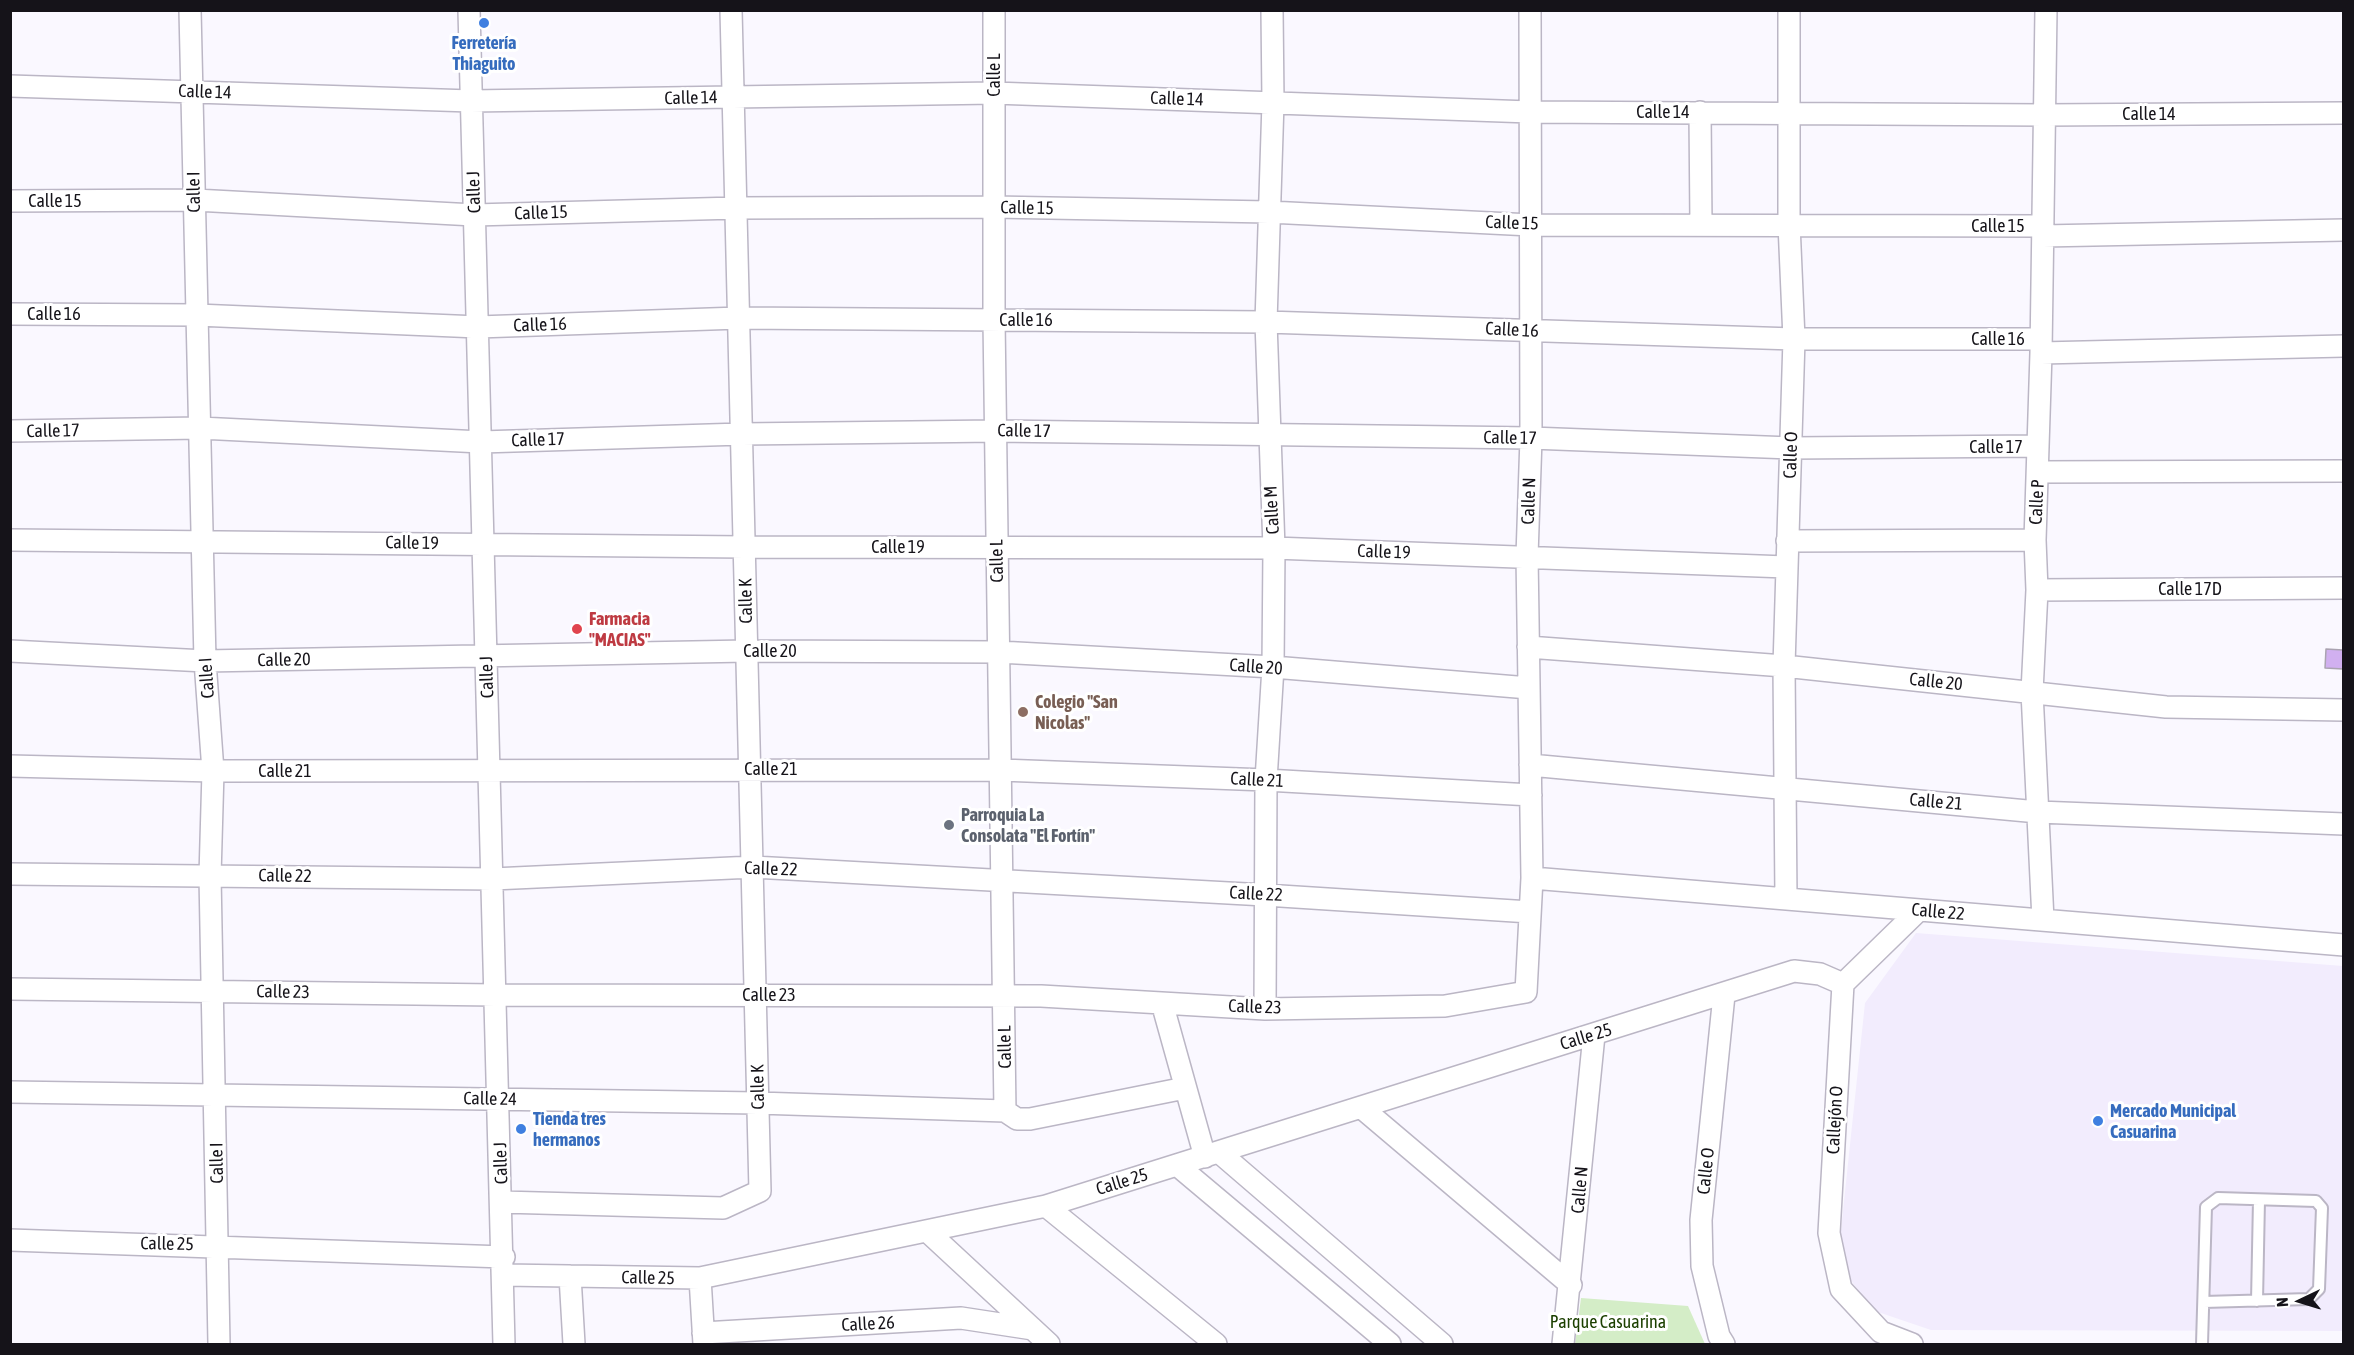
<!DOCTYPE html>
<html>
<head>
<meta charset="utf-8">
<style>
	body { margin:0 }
	#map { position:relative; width:2354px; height:1355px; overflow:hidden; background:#faf8ff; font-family:"Asap Condensed",sans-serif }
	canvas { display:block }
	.frame { position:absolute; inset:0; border:12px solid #151319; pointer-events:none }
	.north { position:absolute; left:2270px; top:1271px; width:60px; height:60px; -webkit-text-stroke:4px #fff; paint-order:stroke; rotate:266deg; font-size:16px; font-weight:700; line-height:24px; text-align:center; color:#151319 }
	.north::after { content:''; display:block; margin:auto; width:21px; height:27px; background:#151319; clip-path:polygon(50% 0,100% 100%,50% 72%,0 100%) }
</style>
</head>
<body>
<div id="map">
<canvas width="2354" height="1355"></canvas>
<div class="frame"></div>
<div class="north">N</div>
</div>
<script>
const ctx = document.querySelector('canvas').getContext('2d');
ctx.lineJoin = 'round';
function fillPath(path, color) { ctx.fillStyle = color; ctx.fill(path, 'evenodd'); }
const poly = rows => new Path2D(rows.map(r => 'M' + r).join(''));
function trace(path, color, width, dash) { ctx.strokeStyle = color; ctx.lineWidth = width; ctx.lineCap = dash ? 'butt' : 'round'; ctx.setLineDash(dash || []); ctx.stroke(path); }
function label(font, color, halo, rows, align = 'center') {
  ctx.font = font + ' "Asap Condensed",sans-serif'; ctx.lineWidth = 6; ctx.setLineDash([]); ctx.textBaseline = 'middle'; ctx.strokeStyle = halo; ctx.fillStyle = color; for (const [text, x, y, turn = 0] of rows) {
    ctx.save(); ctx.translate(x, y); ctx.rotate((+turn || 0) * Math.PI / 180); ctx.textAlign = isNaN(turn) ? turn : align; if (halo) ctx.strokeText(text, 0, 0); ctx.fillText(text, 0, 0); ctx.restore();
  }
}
const commercial = poly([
	[1916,933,2343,966,2343,1331,1931,1330,1875,1311,1848,1277,1840,1239,1865,1003]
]);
const green = poly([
	[1581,1298,1688,1306,1705,1344,1575,1344]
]);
const building = poly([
	[2326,649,2343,650,2343,669,2325,668,2326,649]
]);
const lane = poly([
	[2257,1301,2259,1200],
	[2202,1344,2206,1207,2218,1198,2316,1201,2322,1208,2319,1289,2309,1299,2204,1302]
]);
const street = poly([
	[190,10,205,661,213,771,210,876,219,1344],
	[469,10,504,1344],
	[994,10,994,320,1005,1111],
	[10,86,471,101,994,93,1530,112,2045,115,2344,113],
	[1700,112,1701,225],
	[10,201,195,200,474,215,736,208,994,207,1269,212,1531,225,2043,226],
	[2043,236,2344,230],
	[10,314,197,315,478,327,739,318,1266,322,1794,339,2041,339],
	[2041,353,2344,346],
	[10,431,200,428,481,442,742,434,996,431,1531,438,1791,448,2038,446],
	[2038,472,2344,471],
	[10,540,745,547,1274,548,1786,567],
	[1787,541,2035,540],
	[2037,590,2344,588],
	[1528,647,1784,666,2166,707,2344,710],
	[10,651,205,661,747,651,999,652,1273,667,1529,688],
	[1530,765,2038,812,2344,824],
	[10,766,213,771,1001,770,1266,780,1531,795],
	[10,874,493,879,753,867,1265,895,1530,912],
	[1532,878,2344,945],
	[1786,899,1784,666,1794,339,1789,224,1789,10],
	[2043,920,2032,692,2037,590,2035,540,2041,353,2046,10],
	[1843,984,1829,1233,1841,1289,1881,1332,1912,1344],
	[1843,984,1919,910],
	[10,989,496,995,1041,996,1265,1009,1445,1006,1526,992,1532,878,1527,556,1531,438,1530,10],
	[1162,1003,1205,1157],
	[1265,1009,1266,780,1273,667,1274,548,1266,322,1273,102,1272,10],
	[10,1092,758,1103,1005,1111],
	[1362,1108,1571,1285],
	[1005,1111,1017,1119,1030,1119,1185,1088],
	[1220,1153,1442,1344],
	[1177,1165,1390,1344],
	[502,1202,723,1208,760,1191,731,10],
	[1046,1206,1216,1344],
	[927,1231,1049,1344],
	[10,1240,504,1257],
	[504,1275,700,1278,1046,1206,1794,971,1820,974,1843,984],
	[570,1276,574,1344],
	[700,1278,704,1344],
	[703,1333,961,1318,1033,1329],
	[1563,1344,1594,1035],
	[1724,1344,1719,1336,1702,1266,1701,1220,1724,995]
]);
const markers = [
	[484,23,6,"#3f7fe0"],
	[577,629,6,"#e0444e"],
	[1023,712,6,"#8d6e63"],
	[949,825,6,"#6b7280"],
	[2098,1121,6,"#3f7fe0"],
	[521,1129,6,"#3f7fe0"]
];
const shopNames = [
	["Ferretería",484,43,"center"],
	["Thiaguito",484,64,"center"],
	["Mercado Municipal",2110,1111],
	["Casuarina",2110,1132],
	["Tienda tres",533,1119],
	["hermanos",533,1140]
];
const streetNames = [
	["Calle L",994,75,-90],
	["Calle 14",205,92,2],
	["Calle 14",691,98,-1],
	["Calle 14",1177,99,2],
	["Calle 14",1663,112],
	["Calle 14",2149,114],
	["Calle I",194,192,-91],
	["Calle J",474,192,-92],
	["Calle 15",55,201],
	["Calle 15",1027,208,1],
	["Calle 15",541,213,-2],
	["Calle 15",1512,223,2],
	["Calle 15",1998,226],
	["Calle 16",54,314],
	["Calle 16",1026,320],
	["Calle 16",540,325,-2],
	["Calle 16",1512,330,3],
	["Calle 16",1998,339],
	["Calle 17",53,431,-1],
	["Calle 17",1024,431,1],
	["Calle 17",1510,438,1],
	["Calle 17",538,440,-2],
	["Calle 17",1996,447],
	["Calle O",1791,455,-88],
	["Calle N",1529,501,-88],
	["Calle P",2037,502,-87],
	["Calle M",1272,510,-93],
	["Calle 19",412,543,1],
	["Calle 19",898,547],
	["Calle 19",1384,552,2],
	["Calle L",997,561,-91],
	["Calle 17D",2190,589],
	["Calle K",746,601,-91],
	["Calle 20",770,651],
	["Calle 20",284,660,-1],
	["Calle 20",1256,667,4],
	["Calle J",487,677,-92],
	["Calle I",207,678,-94],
	["Calle 20",1936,682,6],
	["Calle 21",771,769],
	["Calle 21",285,771],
	["Calle 21",1257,780,3],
	["Calle 21",1936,802,5],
	["Calle 22",771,869,2],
	["Calle 22",285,876,1],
	["Calle 22",1256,894,3],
	["Calle 22",1938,912,5],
	["Calle 23",283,992,1],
	["Calle 23",769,995],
	["Calle 23",1255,1007,2],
	["Calle 25",1586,1037,-17],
	["Calle L",1005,1047,-91],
	["Calle K",758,1087,-91],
	["Calle 24",490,1099,1],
	["Callejón O",1835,1120,-87],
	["Calle I",217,1163,-91],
	["Calle J",501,1163,-92],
	["Calle O",1706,1171,-84],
	["Calle 25",1122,1182,-17],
	["Calle N",1580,1190,-85],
	["Calle 25",167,1244,1],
	["Calle 25",648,1278,1],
	["Calle 26",868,1324,-3]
];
const healthNames = [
	["Farmacia",589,619],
	["\"MACIAS\"",589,640]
];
const educationNames = [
	["Colegio \"San",1035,702],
	["Nicolas\"",1035,723]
];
const worshipNames = [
	["Parroquia La",961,815],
	["Consolata \"El Fortín\"",961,836]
];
const parkNames = [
	["Parque Casuarina",1608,1322]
];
fillPath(commercial, '#f2ecfd');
fillPath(green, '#d4edc7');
fillPath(building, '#d1b0f0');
trace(building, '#aaa3b1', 1.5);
trace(lane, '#bbb6c5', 14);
trace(street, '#bbb6c5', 24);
trace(lane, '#fff', 10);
trace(street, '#fff', 21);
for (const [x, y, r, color] of markers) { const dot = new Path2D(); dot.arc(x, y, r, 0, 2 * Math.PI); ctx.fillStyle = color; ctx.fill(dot); trace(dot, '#fff', 2); }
label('bold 18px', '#366cbe', '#fff', shopNames, 'left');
label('18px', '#151319', '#fff', streetNames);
label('bold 18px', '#be3a42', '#fff', healthNames, 'left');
label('bold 18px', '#785e54', '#fff', educationNames, 'left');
label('bold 18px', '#5b616d', '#fff', worshipNames, 'left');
label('18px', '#1c4000', '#fff', parkNames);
</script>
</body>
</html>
